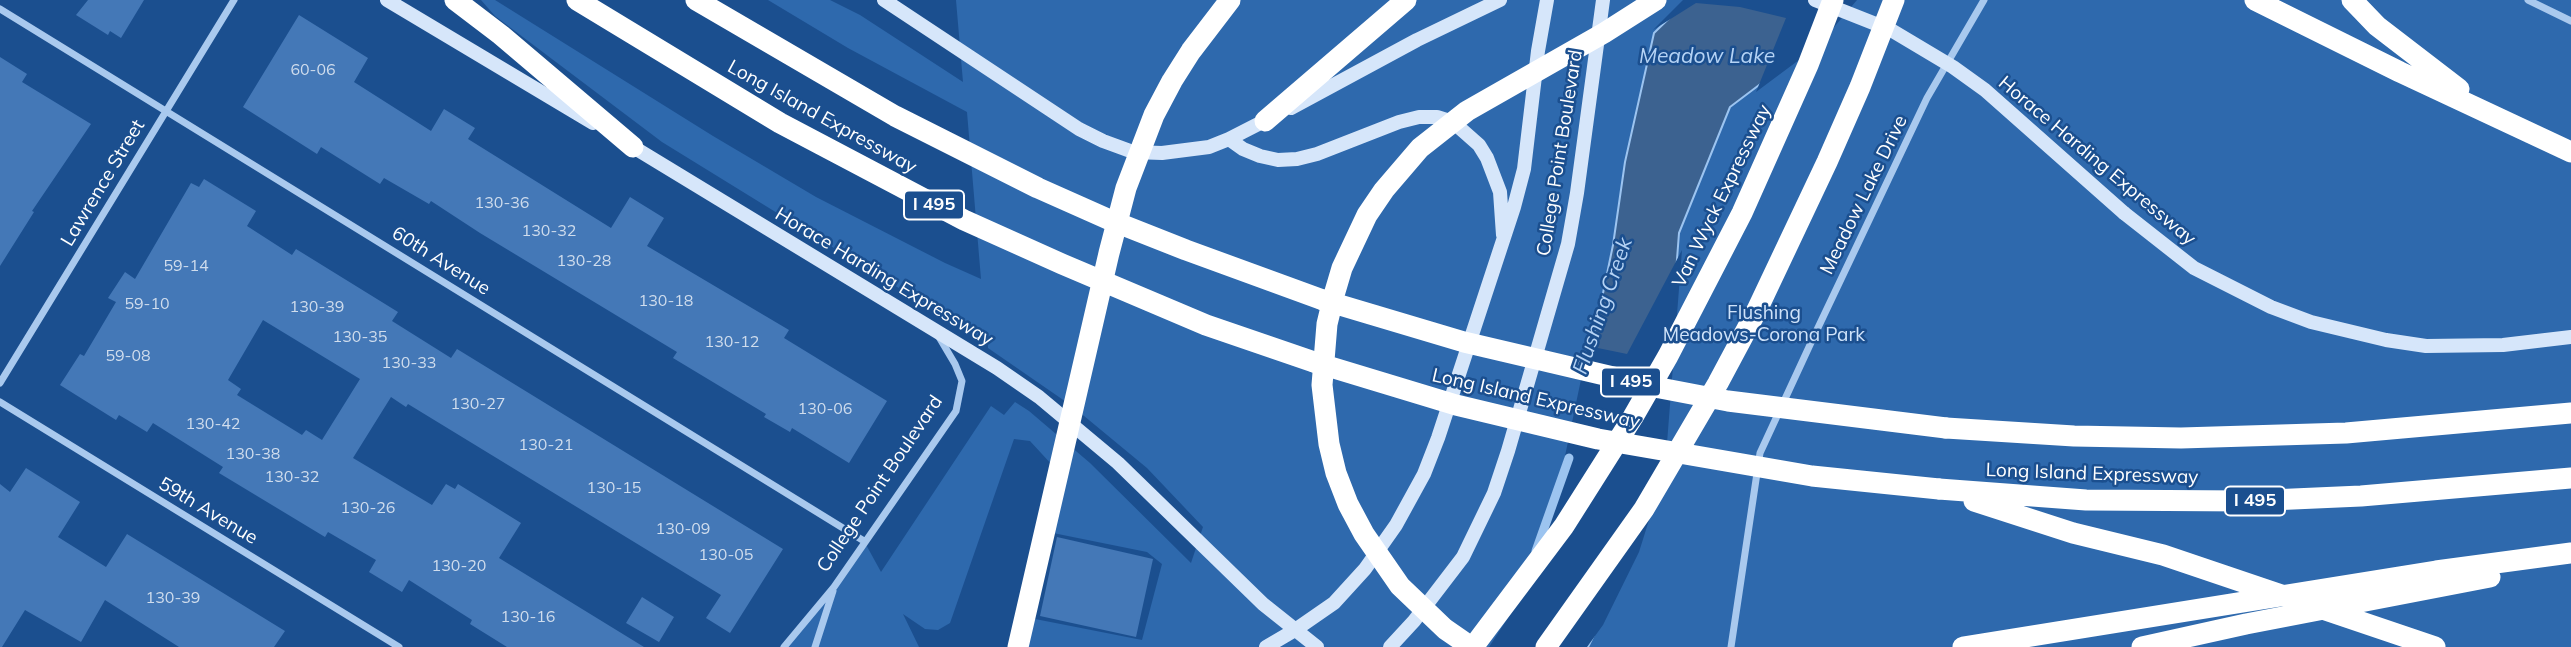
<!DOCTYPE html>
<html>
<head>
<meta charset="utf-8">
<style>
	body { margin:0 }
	canvas { display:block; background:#1b4f8f }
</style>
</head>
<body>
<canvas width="2571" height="647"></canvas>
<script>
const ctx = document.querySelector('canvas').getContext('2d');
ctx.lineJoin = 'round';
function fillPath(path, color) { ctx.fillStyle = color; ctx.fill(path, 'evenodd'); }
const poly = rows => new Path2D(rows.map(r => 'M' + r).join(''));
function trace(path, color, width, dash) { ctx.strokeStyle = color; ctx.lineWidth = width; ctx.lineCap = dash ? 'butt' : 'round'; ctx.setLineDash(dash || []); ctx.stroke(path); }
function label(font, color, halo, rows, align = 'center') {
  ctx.font = font + ' Mulish,sans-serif'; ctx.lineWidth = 5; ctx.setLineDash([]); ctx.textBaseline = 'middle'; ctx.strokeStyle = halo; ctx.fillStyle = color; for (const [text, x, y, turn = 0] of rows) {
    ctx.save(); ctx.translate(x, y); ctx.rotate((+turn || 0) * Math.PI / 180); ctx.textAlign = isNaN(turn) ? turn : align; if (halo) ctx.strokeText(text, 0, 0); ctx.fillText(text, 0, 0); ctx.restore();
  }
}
const green = poly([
	[481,0,495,0,713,136,816,197,945,263,981,279,967,112,848,48,768,0,830,0,860,15,963,82,956,0,2571,0,2571,647,1025,647,1030,618,1142,640,1162,564,1147,552,1053,533,1065,479,1030,441,1014,439,950,623,938,630,925,629,903,614,919,647,785,647,864,541,881,572,991,406,1004,415,1015,402,1029,411,1090,463,1191,563,1203,527,1147,468,1072,406,988,348,988,343,662,142,495,16]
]);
const water = poly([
	[1688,0,1854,0,1816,42,1730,107,1679,233,1661,468,1636,551,1588,647,1492,647,1524,600,1569,457,1613,245,1625,162,1654,33,1688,0]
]);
const pier = poly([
	[1683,0,1857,0,1819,45,1756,92,1786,18,1740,7,1696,3,1653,30],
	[1682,250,1665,469,1639,552,1603,625,1587,647,1489,647,1521,598,1565,456,1588,346,1627,354]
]);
const stream = poly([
	[1536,551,1569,458]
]);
const building = poly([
	[88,0,144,0,121,38,110,31,108,35,76,15],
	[299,15,368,58,354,82,431,131,444,109,475,128,468,139,611,228,630,197,664,218,647,246,789,330,784,338,887,401,849,463,792,428,790,432,764,417,766,414,673,358,677,352,480,233,431,201,429,204,384,178,380,184,321,147,317,154,243,107],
	[0,57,27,74,22,82,91,124,32,211,34,212,0,266],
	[204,179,256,211,247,226,292,255,296,249,398,312,392,321,451,358,457,349,783,549,730,633,706,618,721,595,408,404,406,407,391,397,353,458,432,505,446,484,455,489,458,484,521,523,499,558,644,647,507,647,470,624,472,620,409,580,402,592,369,572,376,560,328,532,325,537,219,473,223,467,153,423,147,432,119,415,116,420,60,385,80,354,84,356,116,302,108,298,125,272,135,279,191,183,199,187],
	[263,320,360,379,322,440,306,430,302,435,237,395,241,389,228,380],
	[26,468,80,502,58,537,106,567,127,534,285,631,274,647,179,647,105,600,81,642,25,610,2,647,0,647,0,484,10,492],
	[1057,537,1153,559,1136,637,1040,616],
	[642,597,674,617,659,642,626,623]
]);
const minor = poly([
	[2528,0,2571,21],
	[0,9,864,541],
	[0,383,234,0],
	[0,402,399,647],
	[784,647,834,587,956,411,962,381,955,364,939,337],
	[815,647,833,591],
	[1731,647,1760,453,1815,334,1927,98,1984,0]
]);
const secondary = poly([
	[387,0,593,123],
	[884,0,1079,129,1103,141,1133,152,1162,153,1209,147,1229,139,1272,117],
	[1291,108,1417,40,1500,0],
	[1229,139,1243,149,1260,156,1278,160,1297,159,1317,154,1399,122,1419,117,1437,117,1453,122,1479,145,1487,158,1500,192,1503,235],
	[625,142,997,368,1039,397,1118,463,1263,604,1317,647],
	[2124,213,2194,268,2271,307,2311,322,2386,340,2426,346,2503,345,2571,337],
	[1266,647,1295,630,1334,603,1365,569,1396,525,1424,474,1438,438,1514,207,1524,169,1538,51,1547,0],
	[1390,647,1414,621,1463,557,1494,493,1508,451,1568,244,1577,193,1603,0]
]);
const motorway = poly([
	[455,0,501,35,633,147],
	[577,0,780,123,964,220,1062,264,1206,325,1314,362],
	[696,0,895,116,1038,188,1110,220,1186,250,1323,300],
	[2255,0,2400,72,2571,152],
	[2352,0,2377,26,2459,89],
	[1265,121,1406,0],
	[1946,428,2074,436,2181,438,2346,433,2571,413],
	[1939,489,2086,500,2248,501,2361,496,2571,478],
	[1974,501,2073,533,2163,555,2435,647]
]);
const secondaryBridge = poly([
	[1815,0,1891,30,1953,67,1985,90,2124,213]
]);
const motorwayBridge = poly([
	[1323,300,1464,342,1660,388,1728,401,1946,428],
	[1314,362,1456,405,1598,439,1812,476,1939,489],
	[1018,647,1109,253,1126,188,1154,115,1172,81,1191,51,1230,0],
	[1471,647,1445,629,1400,586,1364,534,1348,504,1336,473,1329,444,1322,385,1327,324,1334,295,1342,268,1367,215,1384,190,1420,148,1467,111,1604,33,1656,0],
	[1473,647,1564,526,1633,417,1668,356,1742,213,1808,65,1833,0],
	[1546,647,1644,509,1718,383,1757,310,1827,162,1860,87,1894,0],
	[1963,647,2436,571,2571,553],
	[2142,647,2246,624,2490,577]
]);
const numberNames = [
	["60-06",313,70],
	["130-36",502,203],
	["130-32",549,231],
	["130-28",584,261],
	["59-14",186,266],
	["130-18",666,301],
	["59-10",147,304],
	["130-39",317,307],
	["130-35",360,337],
	["130-12",732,342],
	["59-08",128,356],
	["130-33",409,363],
	["130-27",478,404],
	["130-06",825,409],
	["130-42",213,424],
	["130-21",546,445],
	["130-38",253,454],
	["130-32",292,477],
	["130-15",614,488],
	["130-26",368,508],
	["130-09",683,529],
	["130-05",726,555],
	["130-20",459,566],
	["130-39",173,598],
	["130-16",528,617]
];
const shields = [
	[934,205,60],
	[1631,382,60],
	[2255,501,60]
];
const shieldNames = [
	["I 495",934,205],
	["I 495",1631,382],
	["I 495",2255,501]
];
const streetNames = [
	["Long Island Expressway",822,117,29],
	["College Point Boulevard",1560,153,-81],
	["Horace Harding Expressway",2097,161,40],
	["Lawrence Street",103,183,-59],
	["Meadow Lake Drive",1864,195,-64],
	["Van Wyck Expressway",1722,196,-64],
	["60th Avenue",441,261,32],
	["Horace Harding Expressway",884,277,31],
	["Long Island Expressway",1536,399,13],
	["Long Island Expressway",2092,474,2],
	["College Point Boulevard",880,484,-56],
	["59th Avenue",208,511,31]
];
const parkNames = [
	["Flushing",1764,313],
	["Meadows-Corona Park",1764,335]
];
const waterNames = [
	["Meadow Lake",1707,57],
	["Flushing Creek",1603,306,-71]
];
fillPath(green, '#2e69ad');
fillPath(water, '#3c6290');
trace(water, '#9cc4f0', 2);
fillPath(pier, '#1b4f8f');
trace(stream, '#9cc4f0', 9);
fillPath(building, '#4478b7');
trace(minor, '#a9c9ee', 7);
trace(secondary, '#d6e6fa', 14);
trace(motorway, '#fff', 21);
trace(secondaryBridge, '#d6e6fa', 14);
trace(motorwayBridge, '#fff', 21);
label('16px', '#d0dded', null, numberNames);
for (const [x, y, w] of shields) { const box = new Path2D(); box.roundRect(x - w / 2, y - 14.5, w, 29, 5); ctx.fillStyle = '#1b4f8f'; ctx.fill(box); trace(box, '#fff', 2); }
label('bold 18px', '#fff', null, shieldNames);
label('19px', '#fff', '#1b4f8f', streetNames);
label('19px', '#cfe3fa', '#1b4f8f', parkNames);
label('italic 21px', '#b5d3f5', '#1b4f8f', waterNames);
</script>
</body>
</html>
